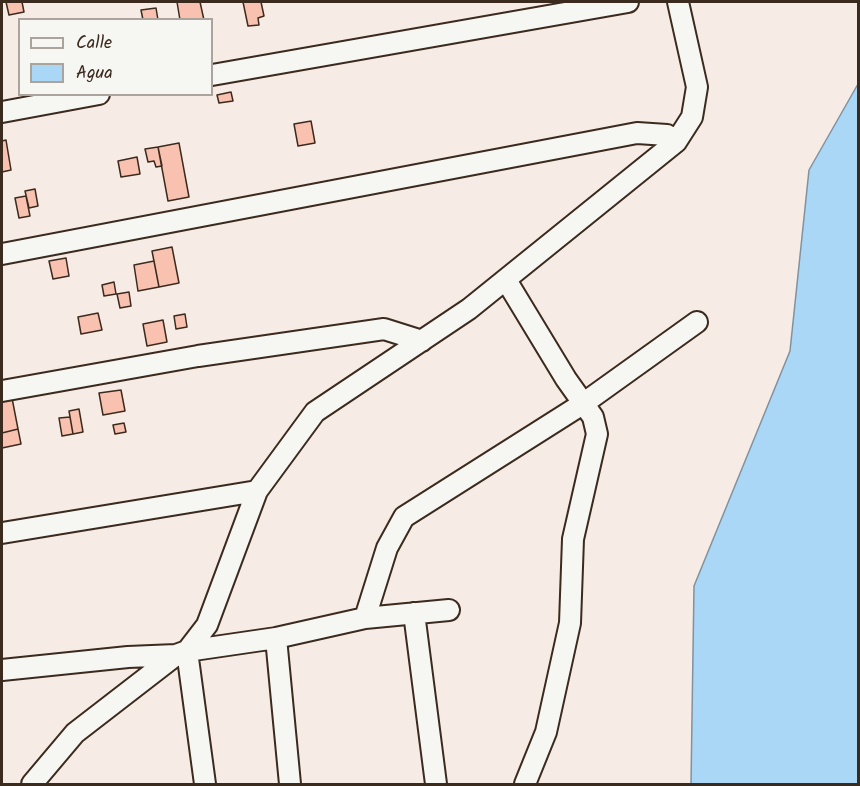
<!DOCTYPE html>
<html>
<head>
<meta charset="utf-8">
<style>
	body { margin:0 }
	#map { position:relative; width:860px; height:786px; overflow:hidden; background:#f7ebe5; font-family:Kalam,sans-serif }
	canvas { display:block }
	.frame { position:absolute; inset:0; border:3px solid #3b2a1e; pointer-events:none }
	.legend { position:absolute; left:18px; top:18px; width:195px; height:78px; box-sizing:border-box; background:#f6f6f2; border:2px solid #aba49d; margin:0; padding:8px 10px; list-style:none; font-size:18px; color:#3b2a1e }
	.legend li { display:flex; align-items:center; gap:12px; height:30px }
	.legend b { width:30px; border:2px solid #aba49d }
</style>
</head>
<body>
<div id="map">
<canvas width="860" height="786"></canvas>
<div class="frame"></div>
<ul class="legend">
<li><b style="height:8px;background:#f6f6f2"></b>Calle</li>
<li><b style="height:16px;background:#abd7f7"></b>Agua</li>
</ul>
</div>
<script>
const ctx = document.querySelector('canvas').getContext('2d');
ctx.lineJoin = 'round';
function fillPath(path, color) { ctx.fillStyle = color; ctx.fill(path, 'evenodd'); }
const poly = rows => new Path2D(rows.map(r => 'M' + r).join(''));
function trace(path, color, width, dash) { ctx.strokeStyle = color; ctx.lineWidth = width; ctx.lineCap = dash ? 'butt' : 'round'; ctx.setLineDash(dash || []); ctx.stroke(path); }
const water = poly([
	[858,84,858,784,691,784,694,586,790,351,809,170,858,84]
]);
const building = poly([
	[6,2,22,2,24,12,9,15,6,2],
	[177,2,200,2,204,20,180,20,177,2],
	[243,2,261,2,264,16,258,18,259,25,248,26,243,2],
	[156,8,158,20,143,20,141,10,156,8],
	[231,92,233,101,219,103,217,95,231,92],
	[311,121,315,143,298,146,294,124,311,121],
	[6,140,11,170,2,172,2,141,6,140],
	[179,143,189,197,168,201,158,147,179,143],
	[158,147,162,166,156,167,154,161,148,162,145,149,158,147],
	[137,157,140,174,121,177,118,161,137,157],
	[35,189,38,206,29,208,25,191,35,189],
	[26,196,30,216,19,218,15,198,26,196],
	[172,247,179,283,159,287,152,251,172,247],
	[66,258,69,276,53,279,49,261,66,258],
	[154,261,159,287,138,291,134,265,154,261],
	[114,282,116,294,104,296,102,285,114,282],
	[129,292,131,306,120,308,117,294,129,292],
	[98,313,102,330,81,334,78,317,98,313],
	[185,314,187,327,176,329,174,316,185,314],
	[163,320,167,342,147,346,143,324,163,320],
	[121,390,125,411,103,415,99,393,121,390],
	[12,398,18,429,2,433,2,400,12,398],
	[79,409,83,432,73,434,69,411,79,409],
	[70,417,73,434,62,436,59,418,70,417],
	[124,423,126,432,115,434,113,425,124,423],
	[18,429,21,444,2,448,2,433,18,429]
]);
const minor = poly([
	[212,75,628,2],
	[2,112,99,94],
	[2,254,637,133,667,135,676,142],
	[506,280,566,379,593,417,597,434,573,539,570,623,546,732,525,784],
	[2,391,198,356,384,329,422,341],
	[2,533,257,491],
	[414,613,436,784],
	[365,618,387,548,404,517,584,403,697,322],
	[276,638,290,784],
	[2,670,128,657,176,655],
	[32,784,75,733,176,655,187,651,207,625,257,491,315,412,469,309,676,142,692,117,697,87,678,2],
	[205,784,187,651,276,638,365,618,449,610]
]);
fillPath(water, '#abd7f7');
trace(water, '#7e92a0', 1.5);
fillPath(building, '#f9c1af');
trace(building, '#3b2a1e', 1.5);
trace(minor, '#3b2a1e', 24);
trace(minor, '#f6f6f2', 20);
</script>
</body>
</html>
